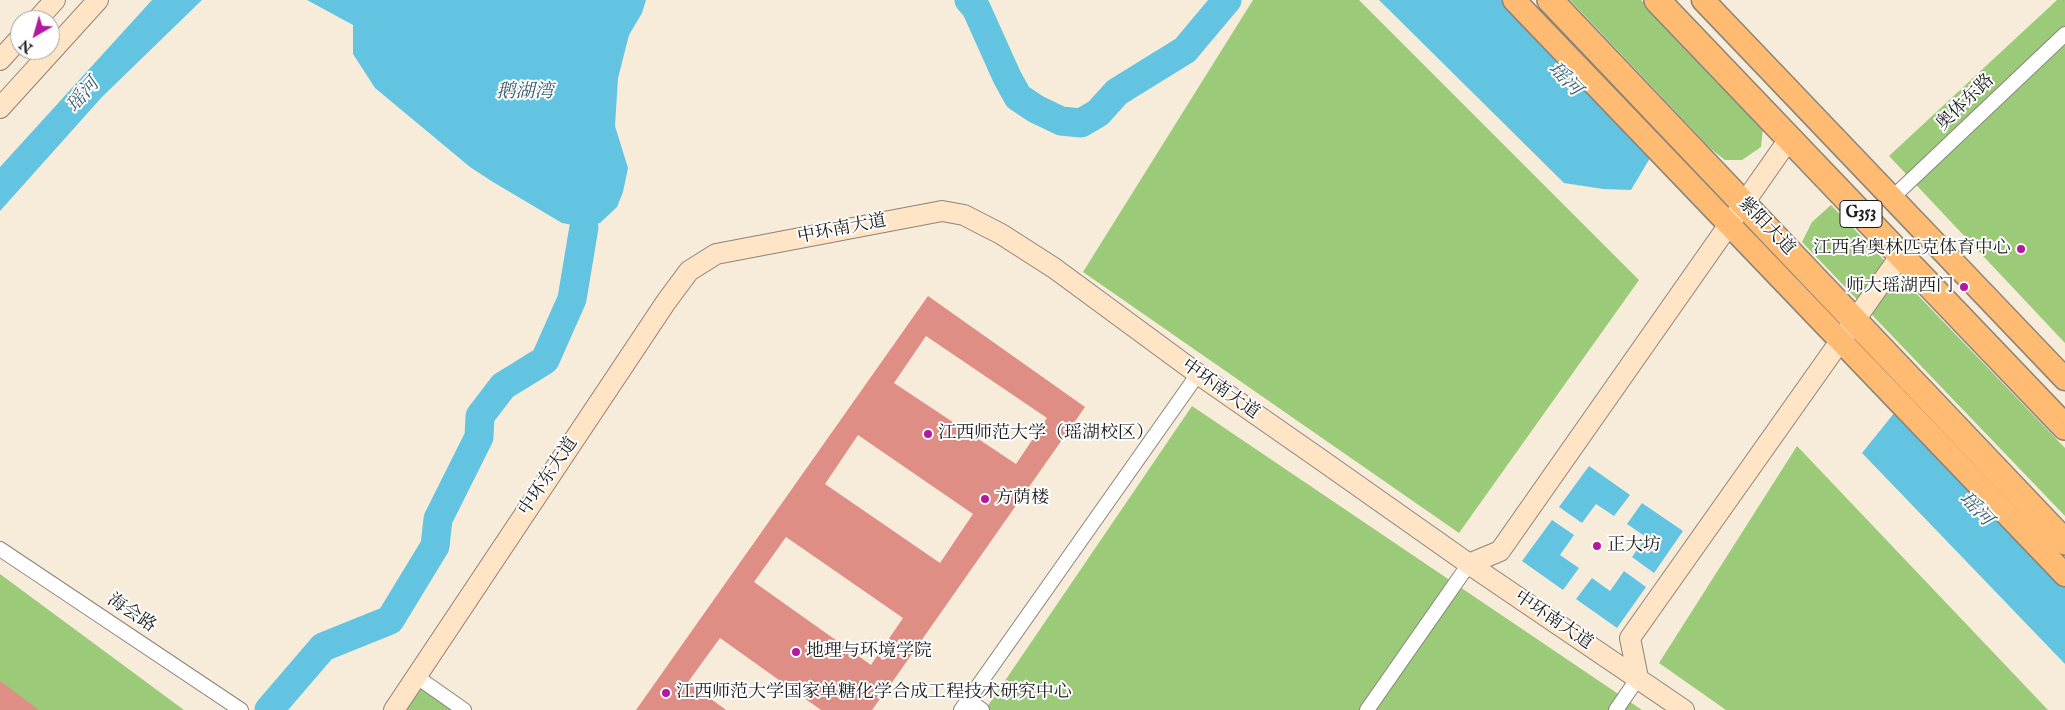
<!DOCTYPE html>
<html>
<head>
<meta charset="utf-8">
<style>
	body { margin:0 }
	#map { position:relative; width:2065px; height:710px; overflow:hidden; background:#f7ecda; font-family:"IM FELL English",serif }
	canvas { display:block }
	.north { position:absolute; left:10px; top:10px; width:50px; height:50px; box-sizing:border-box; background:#fff; border:1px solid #a4a4a4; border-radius:50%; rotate:218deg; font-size:14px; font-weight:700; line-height:20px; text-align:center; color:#1c1c1c }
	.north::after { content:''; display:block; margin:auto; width:18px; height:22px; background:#b5179e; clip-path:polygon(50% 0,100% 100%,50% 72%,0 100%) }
</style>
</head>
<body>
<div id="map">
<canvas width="2065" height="710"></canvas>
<div class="north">N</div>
</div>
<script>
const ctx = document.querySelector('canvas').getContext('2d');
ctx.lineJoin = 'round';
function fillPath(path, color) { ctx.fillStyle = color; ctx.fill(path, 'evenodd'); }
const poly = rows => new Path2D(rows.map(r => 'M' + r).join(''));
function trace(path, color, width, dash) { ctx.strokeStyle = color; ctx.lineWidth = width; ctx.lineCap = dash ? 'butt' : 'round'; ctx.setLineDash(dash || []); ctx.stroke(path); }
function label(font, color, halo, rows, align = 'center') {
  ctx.font = font + ' "IM FELL English","Noto Serif SC",serif'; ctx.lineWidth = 4; ctx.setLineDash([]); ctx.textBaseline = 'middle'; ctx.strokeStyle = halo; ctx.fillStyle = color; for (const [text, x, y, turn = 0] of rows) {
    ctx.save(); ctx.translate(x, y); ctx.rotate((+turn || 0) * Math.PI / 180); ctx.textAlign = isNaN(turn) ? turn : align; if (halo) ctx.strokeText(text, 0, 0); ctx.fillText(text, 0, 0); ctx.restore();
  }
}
const green = poly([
	[1253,0,1359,0,1639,280,1459,533,1083,272],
	[1570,0,1641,0,1763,128,1761,147,1742,160,1725,160,1711,149],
	[2057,0,2065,0,2065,343,1889,156],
	[1831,205,2065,448,2065,516,1802,242,1812,222],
	[1192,406,1642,710,985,710],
	[1797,446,2048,710,1726,710,1659,663],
	[0,574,184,710,0,710],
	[417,677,464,710,394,710]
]);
const water = poly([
	[152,0,202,0,102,97,0,211,0,167],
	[307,0,646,0,642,13,629,35,618,78,615,126,628,168,623,192,617,207,600,223,584,227,562,223,493,182,470,167,375,88,353,54,353,25],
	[1379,0,1505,0,1653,153,1631,190,1603,189,1564,183],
	[1899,407,2065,582,2065,664,1862,453],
	[1589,466,1630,495,1614,516,1596,504,1582,523,1559,507],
	[1642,503,1683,531,1654,573,1632,557,1646,537,1627,524],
	[1552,520,1574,535,1560,555,1579,568,1563,590,1522,561],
	[1624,571,1646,587,1617,628,1576,599,1592,578,1610,591]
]);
const river = poly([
	[969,0,976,8,1007,77,1018,97,1036,109,1061,121,1081,123,1098,113,1117,92,1185,50,1227,0],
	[269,710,323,647,390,620,435,546,438,519,479,437,480,416,503,386,545,360,572,299,584,227]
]);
const building = poly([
	[928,296,1085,407,893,681,872,710,821,710,720,638,688,682,726,710,636,710],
	[926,336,1047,418,1016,464,894,383],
	[858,435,973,514,940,563,825,484],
	[786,537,903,618,871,665,754,582],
	[0,681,39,710,0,710]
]);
const street = poly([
	[1892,198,2065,34],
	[0,549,241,710],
	[417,677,464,710],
	[968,700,982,710],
	[961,710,1198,374],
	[1367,710,1469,564],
	[1616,710,1638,678]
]);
const secondary = poly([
	[37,20,55,0],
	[0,60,20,38],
	[0,108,98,0],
	[1469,564,1500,551,1789,139],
	[1638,678,1630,638,1901,255],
	[394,710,666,302,689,271,716,254,942,211,964,215,1001,234,1054,268,1198,374,1320,459,1469,564,1684,710]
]);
const primary = poly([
	[1514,0,2065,575],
	[1703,0,2065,379]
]);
const highway = poly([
	[1550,0,2065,542],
	[1657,0,2065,427]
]);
const markers = [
	[2021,249,5,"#b5179e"],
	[1964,287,5,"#b5179e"],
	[928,434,5,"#b5179e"],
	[985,499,5,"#b5179e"],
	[1597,546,5,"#b5179e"],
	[796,652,5,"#b5179e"],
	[666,693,5,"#b5179e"]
];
const shields = [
	[1861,214,42]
];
const shieldNames = [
	["G353",1861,214]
];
const streetNames = [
	["奥体东路",1966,103,-44],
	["紫阳大道",1766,227,46],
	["中环南大道",842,230,-11],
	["中环南大道",1220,390,35],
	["中环东大道",549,477,-56],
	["海会路",131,614,34],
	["中环南大道",1553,621,34]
];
const poiNames = [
	["江西省奥林匹克体育中心",2011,249,"right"],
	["师大瑶湖西门",1954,287,"right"],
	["江西师范大学（瑶湖校区）",938,434],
	["方荫楼",995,499],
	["正大坊",1607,546],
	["地理与环境学院",806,652],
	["江西师范大学国家单糖化学合成工程技术研究中心",676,693]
];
const waterNames = [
	["瑶河",1564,80,46],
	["鹅湖湾",525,93],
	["瑶河",84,96,-49],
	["瑶河",1975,510,46]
];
fillPath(green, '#9bca79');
fillPath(water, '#63c4e1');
trace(river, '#63c4e1', 29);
fillPath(building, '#df8e85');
trace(street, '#8a847b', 16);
trace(secondary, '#8a847b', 22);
trace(primary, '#8a847b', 25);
trace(highway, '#8a847b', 28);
trace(street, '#fff', 14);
trace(secondary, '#ffe4c6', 20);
trace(primary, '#febb71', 22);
trace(highway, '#febb71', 25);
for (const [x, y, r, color] of markers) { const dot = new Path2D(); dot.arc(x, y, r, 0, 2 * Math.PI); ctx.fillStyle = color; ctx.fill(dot); trace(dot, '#fff', 2); }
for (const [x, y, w] of shields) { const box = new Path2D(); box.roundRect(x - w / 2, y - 13.5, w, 27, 4); ctx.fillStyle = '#fff'; ctx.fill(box); trace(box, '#1c1c1c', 1); }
label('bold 16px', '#1c1c1c', null, shieldNames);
label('18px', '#1c1c1c', '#fff', streetNames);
label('18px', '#1c1c1c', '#fff', poiNames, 'left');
label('italic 19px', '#385f6b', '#fff', waterNames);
</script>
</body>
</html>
